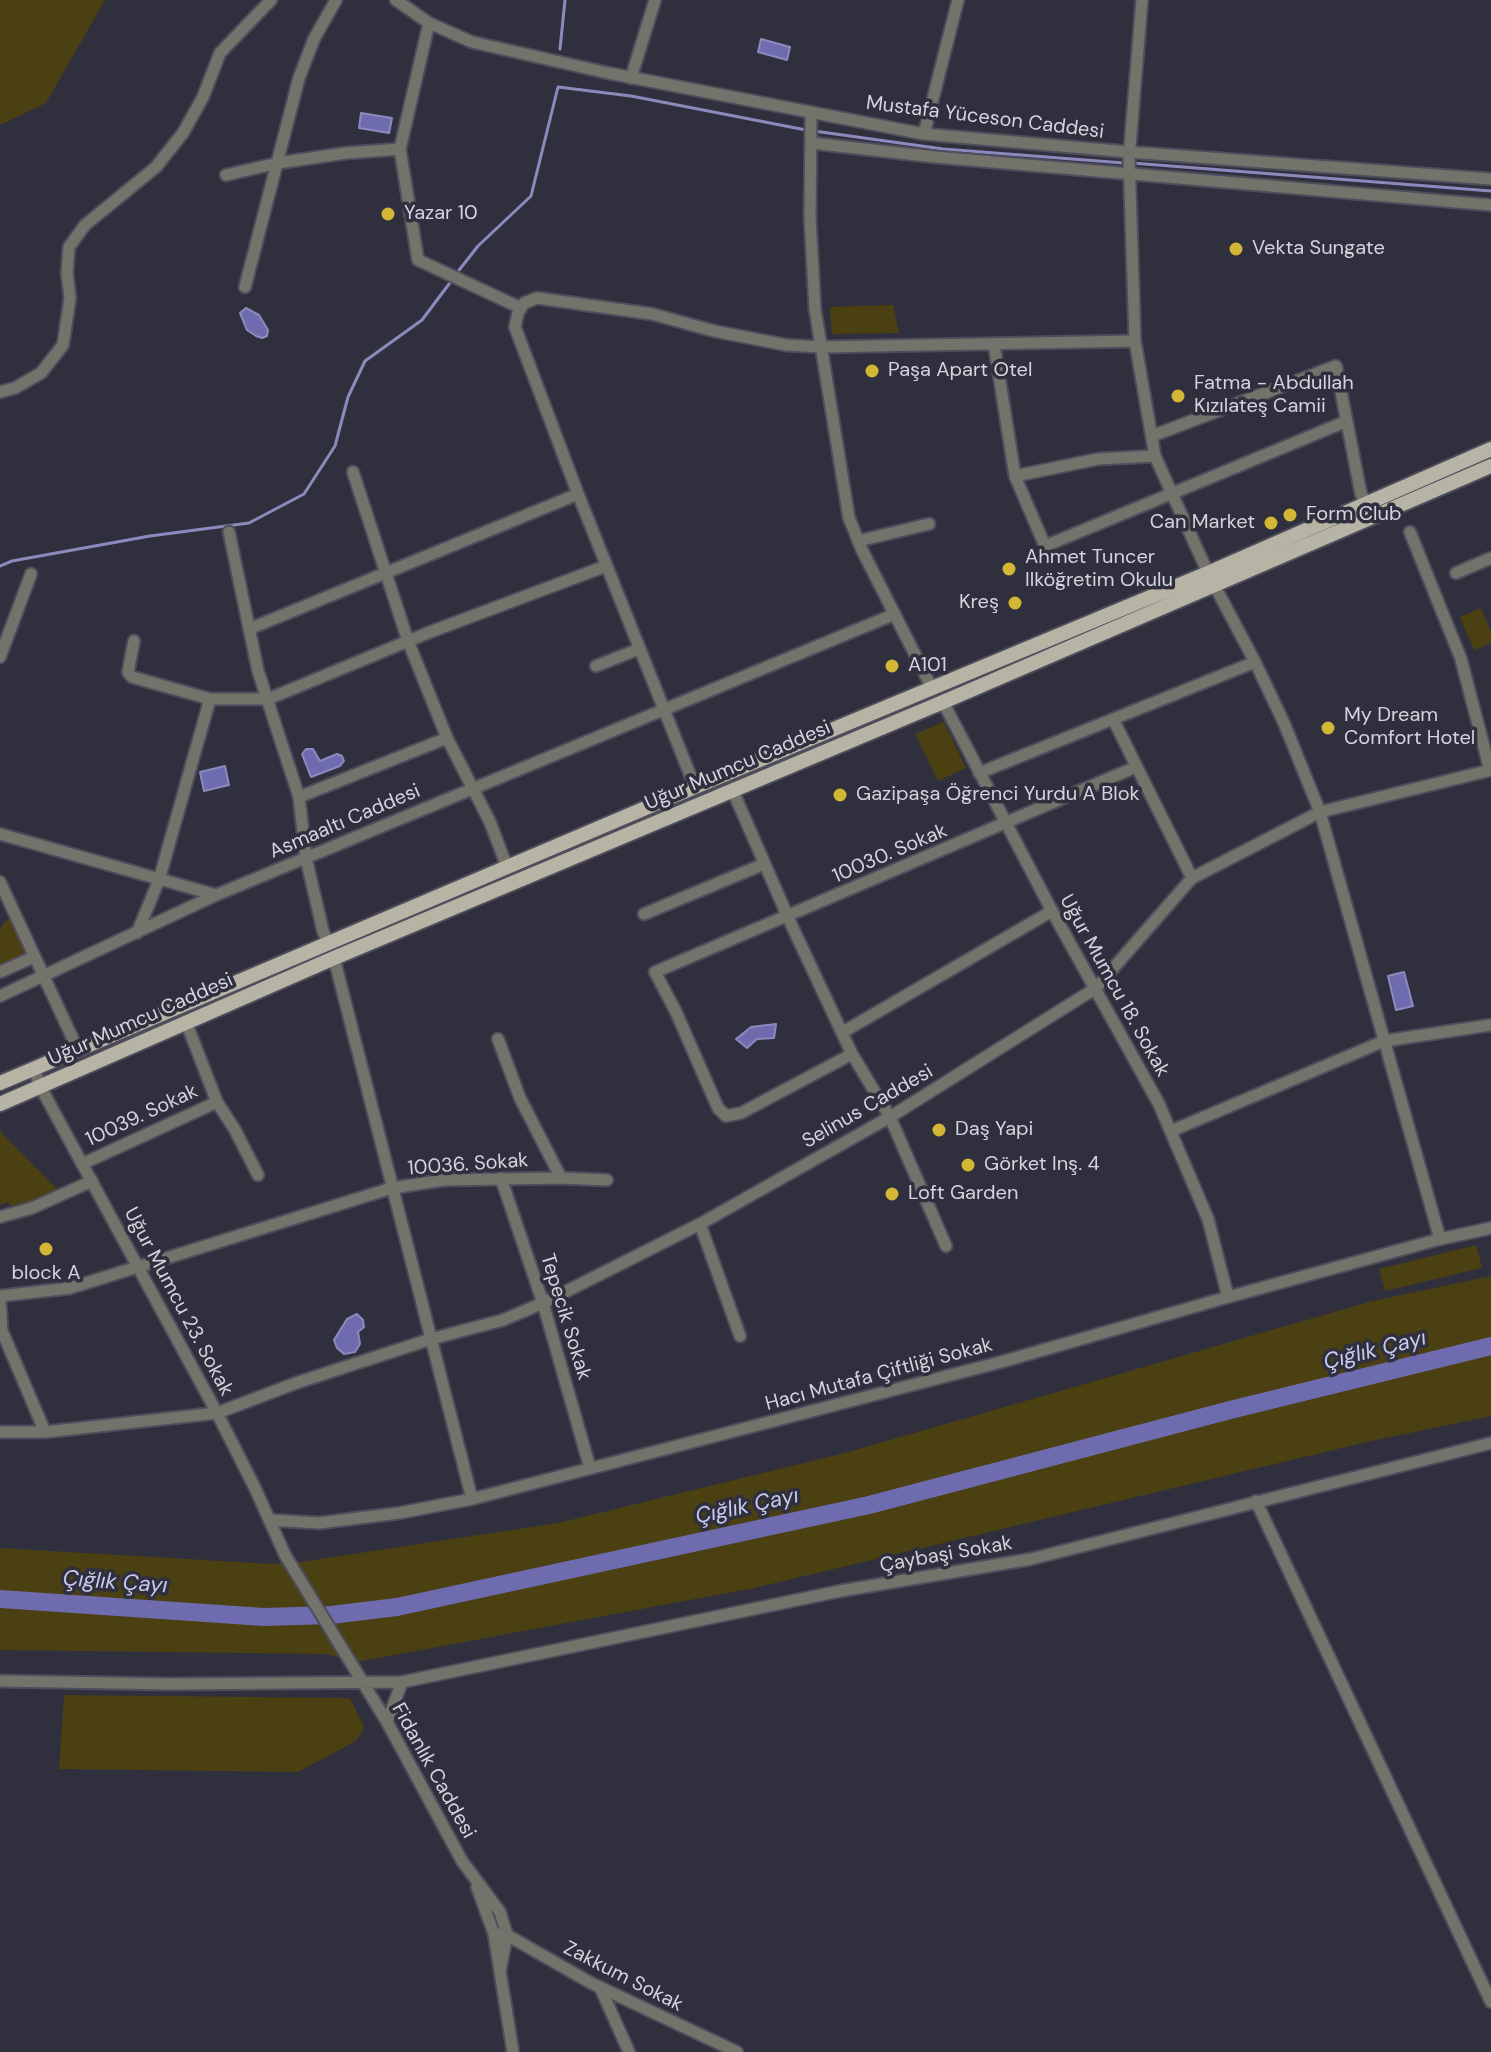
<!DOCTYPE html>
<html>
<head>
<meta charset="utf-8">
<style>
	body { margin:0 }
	canvas { display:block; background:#2f2f3e }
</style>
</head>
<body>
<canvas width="1491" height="2052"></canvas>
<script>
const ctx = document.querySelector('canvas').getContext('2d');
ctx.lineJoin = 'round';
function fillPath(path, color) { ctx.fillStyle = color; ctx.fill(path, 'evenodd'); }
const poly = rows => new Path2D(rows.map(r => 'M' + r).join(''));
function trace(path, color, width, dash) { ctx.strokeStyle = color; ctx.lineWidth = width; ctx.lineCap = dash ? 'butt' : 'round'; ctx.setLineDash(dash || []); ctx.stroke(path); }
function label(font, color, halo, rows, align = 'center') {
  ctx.font = font + ' "DM Sans",sans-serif'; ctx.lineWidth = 7; ctx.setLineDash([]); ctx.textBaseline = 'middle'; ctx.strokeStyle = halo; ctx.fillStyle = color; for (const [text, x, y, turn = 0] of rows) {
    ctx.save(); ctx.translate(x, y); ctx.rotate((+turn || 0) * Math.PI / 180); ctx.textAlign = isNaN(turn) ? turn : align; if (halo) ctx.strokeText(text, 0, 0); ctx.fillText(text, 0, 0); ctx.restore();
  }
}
const green = poly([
	[0,0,105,0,46,103,0,125],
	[893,305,899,333,832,334,830,307],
	[1481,608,1491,632,1491,643,1474,650,1460,617],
	[944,722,966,768,938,781,915,734],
	[12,917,30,953,0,964,0,930,3,923],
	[0,1131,60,1192,11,1208,8,1202,0,1205],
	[1476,1245,1482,1268,1385,1291,1379,1269],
	[1491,1276,1491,1416,1367,1442,754,1588,357,1662,326,1654,0,1650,0,1548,272,1564,300,1562,558,1523,845,1453,1369,1302],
	[64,1695,350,1698,364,1727,356,1741,298,1772,59,1769]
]);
const water = poly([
	[761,39,790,47,787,60,758,52,761,39],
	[361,113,392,118,389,133,359,128,361,113],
	[246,308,259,315,268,330,267,336,262,338,256,336,247,330,240,313,246,308],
	[306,749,313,749,320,761,337,754,342,756,344,761,340,766,311,777,302,754,306,749],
	[225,766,229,785,204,791,200,772,225,766],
	[1404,972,1413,1006,1396,1010,1388,976,1404,972],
	[776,1024,774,1038,757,1039,747,1048,736,1039,751,1027,776,1024],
	[357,1314,363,1320,364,1327,358,1332,360,1344,355,1352,344,1354,337,1348,334,1340,347,1319,357,1314]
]);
const stream = poly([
	[560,49,565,0],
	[814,131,943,149,1124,163],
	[1132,163,1491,191],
	[456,274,478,246,531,196,558,87,631,96,806,130],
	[0,566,12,561,150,536,249,523,304,494,335,446,348,397,365,361,422,320,452,280]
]);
const river = poly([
	[0,1599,264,1617,331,1615,397,1607,869,1505,1234,1409,1491,1346]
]);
const minor = poly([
	[396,0,429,23,472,42,608,73,924,134,1129,152,1491,179],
	[1142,0,1129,158,1135,341,1155,456,1208,573,1255,662,1284,723,1320,812,1440,1239],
	[429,23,400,149,418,260,521,308],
	[631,78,655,0],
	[811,114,810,218,815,309,849,518,862,550,932,688],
	[924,134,958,0],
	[811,143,935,157,1491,205],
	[226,175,278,163,346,153,400,149],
	[245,287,299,78,314,39,336,0],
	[994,344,1015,476,1045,546,1347,421],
	[0,392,15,388,41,373,63,345,70,298,67,273,69,247,85,225,156,167,183,133,203,97,220,53,271,0],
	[1152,436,1336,366,1361,494,1367,503],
	[353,472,408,641,447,738],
	[1015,476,1098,459,1155,456],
	[229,532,258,671,299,797,306,858,323,931,328,942],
	[1410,532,1461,659,1490,770],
	[858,541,929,524],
	[1456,573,1491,558],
	[249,629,578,494],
	[134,641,128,672,132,677,210,699],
	[0,657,31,574],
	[596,666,639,649],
	[943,702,1052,911,1159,1104,1208,1219,1228,1297],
	[1113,719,1192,878],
	[979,773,1255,662],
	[695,787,578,494,515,327,518,313,524,303,537,298,652,314,714,331,786,345,821,347,1135,341],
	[732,789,791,924,852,1054,890,1117,946,1246],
	[299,797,447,738,490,822,507,867],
	[0,834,216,895],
	[0,882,78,1050],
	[644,914,764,864],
	[137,933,159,880,210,699,268,699,430,632,606,566],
	[334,958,472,1499],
	[0,972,34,957],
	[0,996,216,895,895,614],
	[186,1022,217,1102,235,1130,258,1175],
	[843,1032,1052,911],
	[852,1054,741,1113,726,1116,718,1108,676,1012,655,972,1136,767],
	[34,1069,40,1086,217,1413,255,1488,285,1555,387,1722,462,1861,500,1912,507,1935,500,1971],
	[1171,1131,1384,1041,1491,1025],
	[82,1164,217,1102],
	[501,1178,543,1303,590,1468],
	[561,1178,607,1180],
	[0,1217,32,1208,92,1181],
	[700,1224,740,1336],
	[0,1296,70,1288,392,1188,444,1180,561,1178,520,1098,498,1039],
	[0,1301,2,1331,45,1432],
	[0,1432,45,1432,217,1413,296,1383,431,1339,503,1320,543,1303,700,1224,890,1117,1096,988,1192,878,1320,812,1491,770],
	[1256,1501,1491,2002],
	[270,1520,319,1523,399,1513,472,1499,1001,1362,1228,1297,1440,1239,1491,1228],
	[0,1681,170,1684,402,1682,387,1722],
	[402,1682,840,1591,1031,1559,1491,1443],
	[477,1887,494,1934,513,2052],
	[494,1934,507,1935,591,1983,737,2052],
	[600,1987,629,2052]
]);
const major = poly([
	[0,1083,695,787,1208,573,1491,449],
	[0,1104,334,958,943,702,1491,466]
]);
const markers = [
	[388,214,8,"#d3b635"],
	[1236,249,8,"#d3b635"],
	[872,371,8,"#d3b635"],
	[1178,396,8,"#d3b635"],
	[1290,515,8,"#d3b635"],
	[1271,523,8,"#d3b635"],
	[1009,569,8,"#d3b635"],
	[1015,603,8,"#d3b635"],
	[892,666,8,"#d3b635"],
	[1328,728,8,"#d3b635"],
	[840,795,8,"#d3b635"],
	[939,1130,8,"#d3b635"],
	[968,1165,8,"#d3b635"],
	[892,1194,8,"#d3b635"],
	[46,1249,8,"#d3b635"]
];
const streetNames = [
	["Mustafa Yüceson Caddesi",985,118,7],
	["Uğur Mumcu Caddesi",738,766,-23],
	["Asmaaltı Caddesi",345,822,-23],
	["10030. Sokak",890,854,-23],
	["Uğur Mumcu 18. Sokak",1114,986,61],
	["Uğur Mumcu Caddesi",141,1020,-24],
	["Selinus Caddesi",868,1107,-30],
	["10039. Sokak",142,1116,-25],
	["10036. Sokak",468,1165,-4],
	["Uğur Mumcu 23. Sokak",178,1302,62],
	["Tepecik Sokak",565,1317,73],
	["Hacı Mutafa Çiftliği Sokak",879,1375,-15],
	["Çaybaşi Sokak",946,1555,-10],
	["Fidanlık Caddesi",433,1771,61],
	["Zakkum Sokak",623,1977,27]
];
const poiNames = [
	["Yazar 10",404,214],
	["Vekta Sungate",1252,249],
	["Paşa Apart Otel",888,371],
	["Fatma - Abdullah",1194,384],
	["Kızılateş Camii",1194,407],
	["Form Club",1306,515],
	["Can Market",1255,523,"right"],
	["Ahmet Tuncer",1025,558],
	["Ilköğretim Okulu",1025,581],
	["Kreş",999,603,"right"],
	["A101",908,666],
	["My Dream",1344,716],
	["Comfort Hotel",1344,739],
	["Gazipaşa Öğrenci Yurdu A Blok",856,795],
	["Daş Yapi",955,1130],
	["Görket Inş. 4",984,1165],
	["Loft Garden",908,1194],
	["block A",46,1274,"center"]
];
const waterNames = [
	["Çığlık Çayı",1375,1351,-14],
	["Çığlık Çayı",747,1507,-12],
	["Çığlık Çayı",115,1583,4]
];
fillPath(green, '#4a4012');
fillPath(water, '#6e6baf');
trace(water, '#8c8abd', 2);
trace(stream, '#8c8abd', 3);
trace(river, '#6e6baf', 18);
trace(minor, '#4d4d5b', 15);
trace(major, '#4d4d5b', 18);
trace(minor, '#74736b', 11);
trace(major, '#b8b4a5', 14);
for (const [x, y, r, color] of markers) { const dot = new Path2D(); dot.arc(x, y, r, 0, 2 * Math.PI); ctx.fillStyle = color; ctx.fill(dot); trace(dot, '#2f2f3e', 3); }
label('20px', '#d3d4dd', '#2f2f3e', streetNames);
label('20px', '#d3d4dd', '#2f2f3e', poiNames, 'left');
label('italic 22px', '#c9caf0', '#2f2f3e', waterNames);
</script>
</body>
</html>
